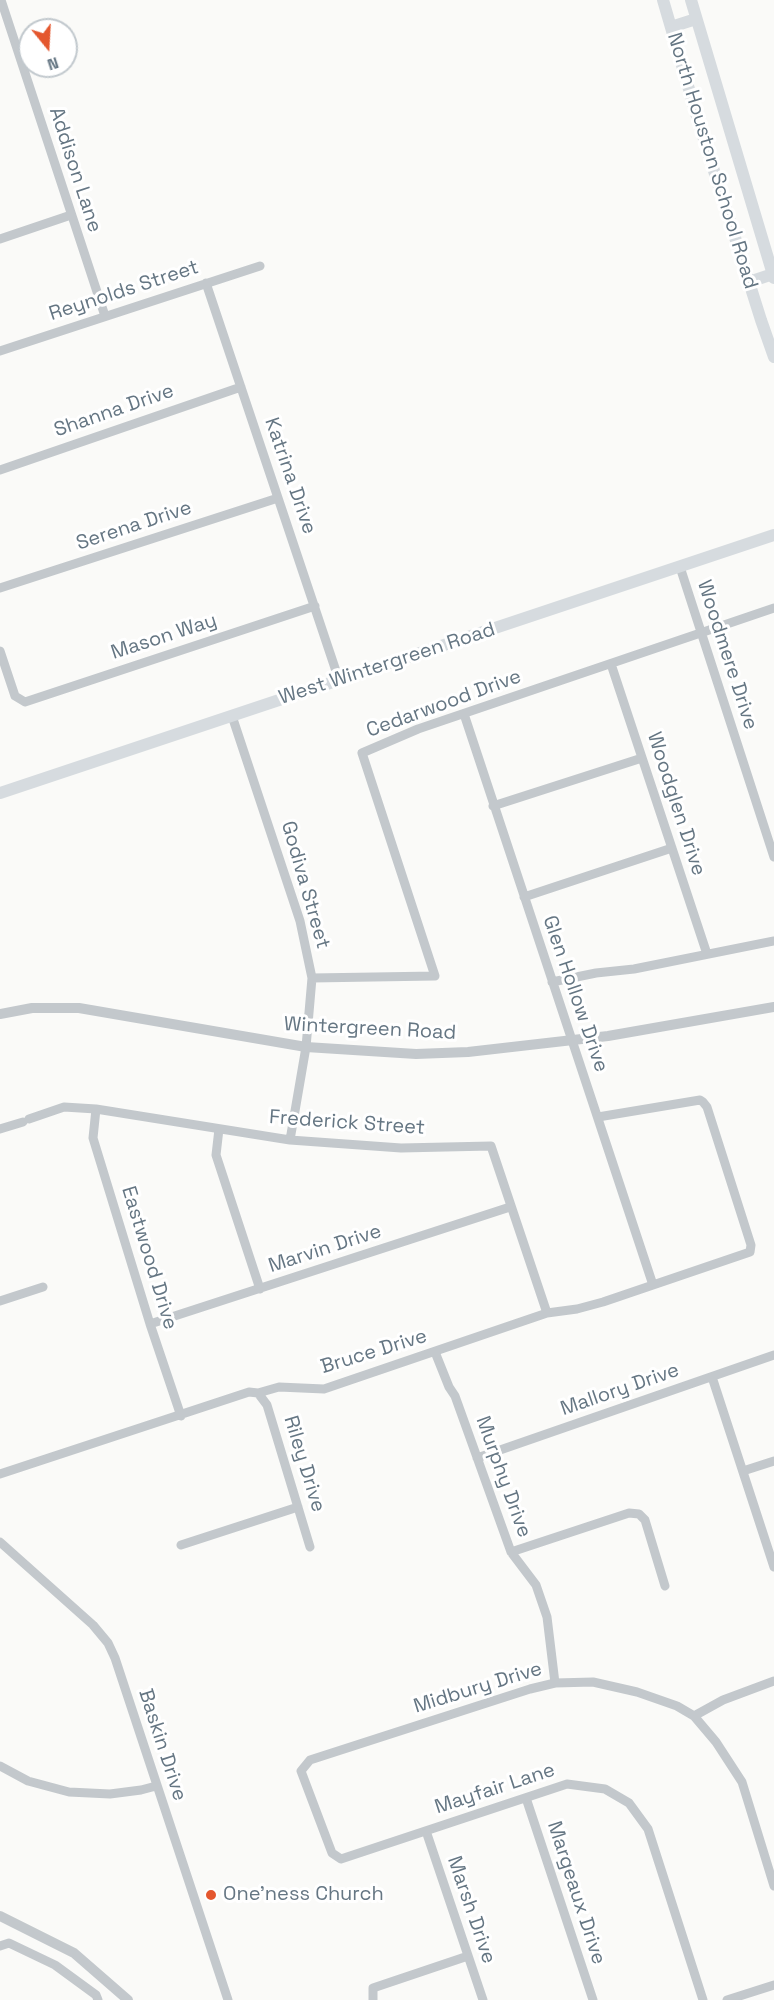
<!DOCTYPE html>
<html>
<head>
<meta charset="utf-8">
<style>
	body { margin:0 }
	#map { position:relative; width:774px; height:2000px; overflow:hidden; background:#fafaf8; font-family:"Space Grotesk",sans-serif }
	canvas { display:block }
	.north { position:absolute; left:18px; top:18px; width:60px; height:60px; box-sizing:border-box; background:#fff; border:2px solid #c1c8cd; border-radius:50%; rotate:162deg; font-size:16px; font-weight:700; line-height:24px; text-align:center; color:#657683 }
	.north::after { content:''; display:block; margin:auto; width:21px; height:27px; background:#e4572e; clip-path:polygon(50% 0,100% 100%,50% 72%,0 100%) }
</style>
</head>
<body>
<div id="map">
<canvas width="774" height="2000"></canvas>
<div class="north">N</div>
</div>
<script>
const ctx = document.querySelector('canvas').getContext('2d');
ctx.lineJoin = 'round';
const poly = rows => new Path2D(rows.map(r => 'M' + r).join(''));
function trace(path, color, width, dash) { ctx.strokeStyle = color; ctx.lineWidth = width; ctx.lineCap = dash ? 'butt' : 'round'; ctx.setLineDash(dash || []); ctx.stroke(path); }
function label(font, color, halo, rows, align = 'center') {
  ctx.font = font + ' "Space Grotesk",sans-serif'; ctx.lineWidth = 6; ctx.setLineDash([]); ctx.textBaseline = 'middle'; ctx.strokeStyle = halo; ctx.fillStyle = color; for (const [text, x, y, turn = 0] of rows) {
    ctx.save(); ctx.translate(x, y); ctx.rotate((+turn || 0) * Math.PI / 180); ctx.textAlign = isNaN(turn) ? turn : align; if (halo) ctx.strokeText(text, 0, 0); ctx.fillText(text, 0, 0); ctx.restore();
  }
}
const minor = poly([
	[1,0,105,316],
	[0,239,71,215],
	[206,283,339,680],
	[0,351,260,266],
	[0,470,241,387],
	[680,567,774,857],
	[0,588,278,498],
	[0,651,15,696,25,702,315,606],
	[611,664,707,954],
	[464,714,653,1285],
	[232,716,300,921,312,978,306,1047,290,1140],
	[493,806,642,758],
	[524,897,672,848],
	[312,978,435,976,362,753,418,729,774,608],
	[552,982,596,973,634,969,774,941],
	[96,1109,93,1138,150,1324,181,1416],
	[29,1119,64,1107,96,1109,290,1140,401,1148,491,1146,547,1313],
	[0,1129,23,1122],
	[219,1129,216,1155,260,1289],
	[0,1301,43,1287],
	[150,1324,510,1207],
	[435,1352,449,1387,455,1396,511,1552,536,1585,547,1617,555,1683],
	[712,1377,774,1567],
	[258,1393,267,1405,310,1547],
	[477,1458,774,1355],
	[743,1471,774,1461],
	[0,1474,249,1392,258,1393,279,1387,324,1389,547,1313,577,1309,603,1302,750,1252,751,1245,707,1107,703,1102,700,1100,598,1117],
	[0,1542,93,1625,108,1643,115,1658,228,2000],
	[181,1545,298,1507],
	[511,1552,629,1513,639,1514,645,1520,665,1586],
	[694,1716,723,1700,774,1681],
	[0,1766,28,1781,69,1792,110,1794,141,1790,156,1786],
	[526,1798,593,2000],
	[426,1831,483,2000],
	[0,1946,9,1943,55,1965,96,1995,98,2000],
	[373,2000,373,1988,468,1956],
	[703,2000,648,1829,629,1803,605,1789,567,1784,341,1859,332,1853,301,1771,310,1760,530,1689,555,1683,593,1682,637,1692,677,1706,694,1716,716,1742,742,1782,774,1886],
	[727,2000,774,1985]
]);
const tertiary = poly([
	[0,1014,32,1008,79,1008,306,1047,416,1054,468,1052,608,1036,774,1007],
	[0,1916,74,1953,128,2000]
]);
const secondary = poly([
	[663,0,698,120,761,320,774,357],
	[691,0,774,278],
	[671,27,696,19],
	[749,282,773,274],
	[0,793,774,535]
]);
const markers = [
	[211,1895,6,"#e4572e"]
];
const streetNames = [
	["North Houston School Road",712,161,73],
	["Addison Lane",75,170,72],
	["Reynolds Street",124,291,-18],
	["Shanna Drive",114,411,-19],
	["Katrina Drive",290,476,71],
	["Serena Drive",134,526,-18],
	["Mason Way",164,637,-18],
	["Woodmere Drive",727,655,72],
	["West Wintergreen Road",387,664,-18],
	["Cedarwood Drive",444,704,-20],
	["Woodglen Drive",676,804,72],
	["Godiva Street",305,885,74],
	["Glen Hollow Drive",575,994,71],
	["Wintergreen Road",370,1029,3],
	["Frederick Street",347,1123,4],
	["Marvin Drive",325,1249,-18],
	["Eastwood Drive",149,1258,73],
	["Bruce Drive",374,1352,-17],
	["Mallory Drive",620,1390,-19],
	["Riley Drive",304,1464,73],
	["Murphy Drive",503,1477,70],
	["Midbury Drive",478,1688,-17],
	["Baskin Drive",162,1745,72],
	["Mayfair Lane",495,1789,-18],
	["Margeaux Drive",576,1893,72],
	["Marsh Drive",471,1910,71]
];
const poiNames = [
	["One'ness Church",223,1895]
];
trace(minor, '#c3c8cc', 9);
trace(tertiary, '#c3c8cc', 10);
trace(secondary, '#d6dbdf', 12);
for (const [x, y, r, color] of markers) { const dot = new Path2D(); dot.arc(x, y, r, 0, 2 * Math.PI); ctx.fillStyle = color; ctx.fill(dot); trace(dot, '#fff', 2); }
label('20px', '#657683', '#fff', streetNames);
label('20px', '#657683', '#fff', poiNames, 'left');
</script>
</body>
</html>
